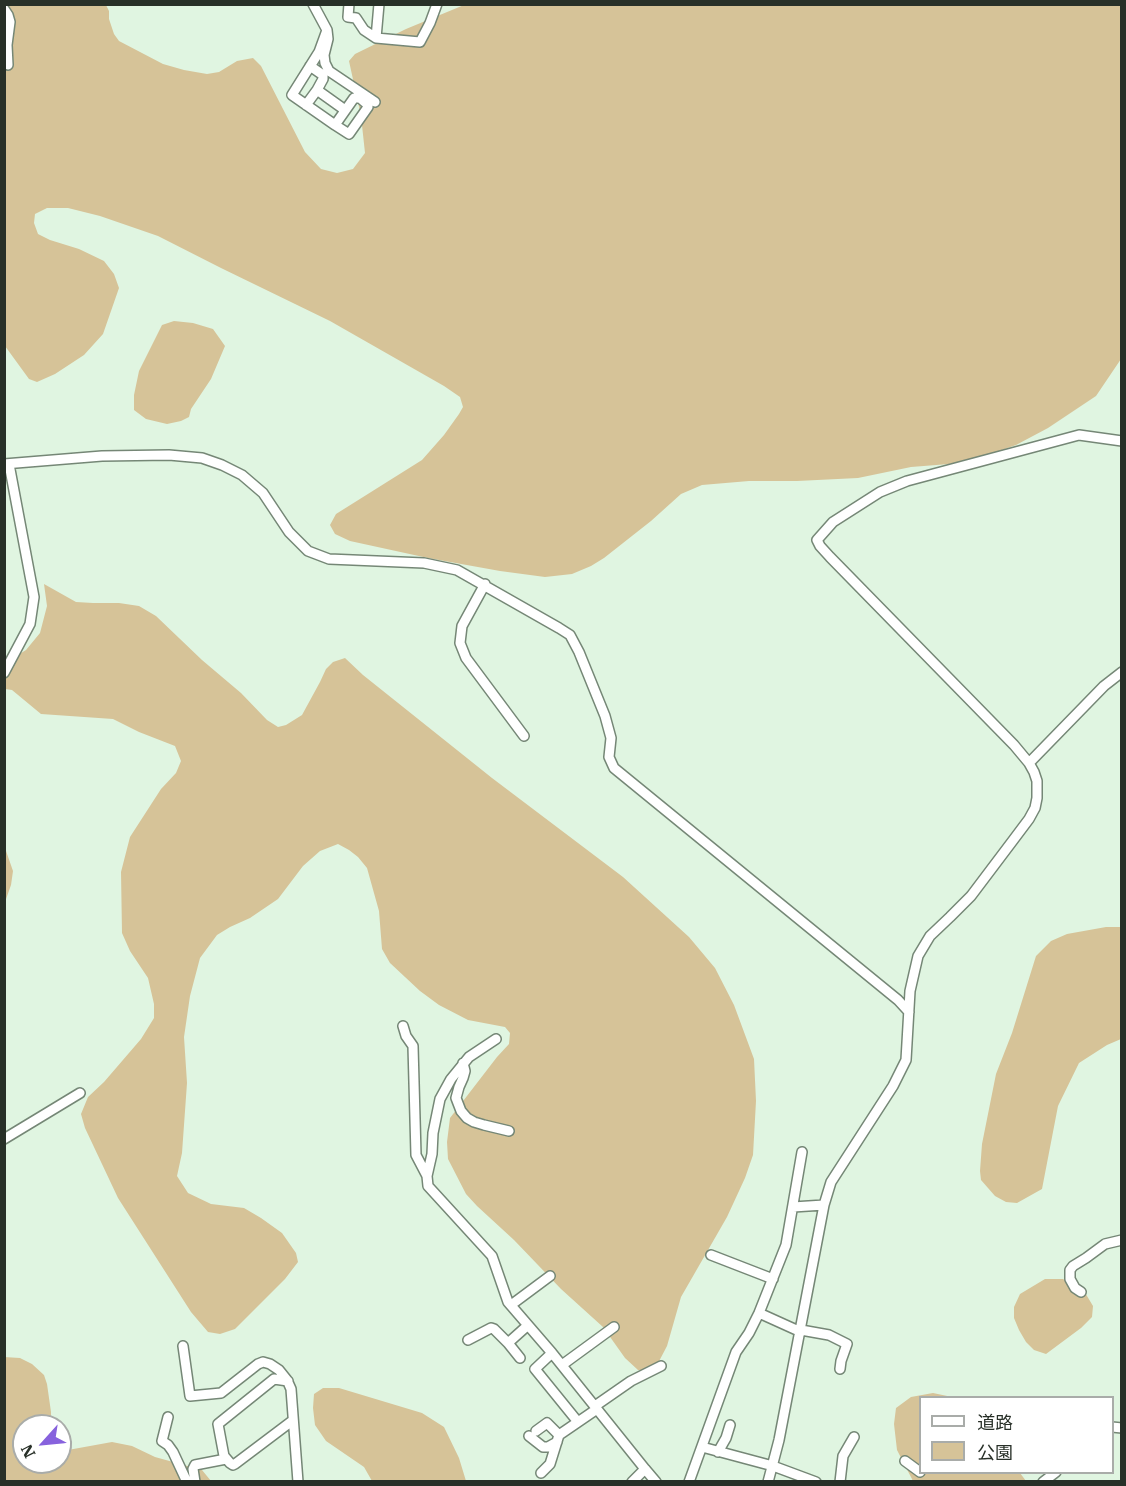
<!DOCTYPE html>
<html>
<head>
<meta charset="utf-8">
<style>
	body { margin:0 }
	#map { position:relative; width:1126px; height:1486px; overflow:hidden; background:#e0f5e1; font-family:"IBM Plex Serif","Noto Sans JP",serif }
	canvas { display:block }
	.frame { position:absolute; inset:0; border:6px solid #283028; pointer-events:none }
	.legend { position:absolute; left:919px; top:1396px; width:195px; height:78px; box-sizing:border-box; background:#fff; border:2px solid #a9aca9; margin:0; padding:8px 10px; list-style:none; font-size:18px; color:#283028 }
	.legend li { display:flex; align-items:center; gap:12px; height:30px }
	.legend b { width:30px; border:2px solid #a9aca9 }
	.north { position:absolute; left:12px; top:1414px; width:60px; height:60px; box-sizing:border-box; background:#fff; border:2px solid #a9aca9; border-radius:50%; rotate:243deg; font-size:16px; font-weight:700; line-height:24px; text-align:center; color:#283028 }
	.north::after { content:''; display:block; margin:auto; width:21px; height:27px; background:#8762dd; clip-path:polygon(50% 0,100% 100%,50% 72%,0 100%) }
</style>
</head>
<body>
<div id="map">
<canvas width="1126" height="1486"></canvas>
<div class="frame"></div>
<ul class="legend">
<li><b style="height:8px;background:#fff"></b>道路</li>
<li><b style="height:16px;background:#d6c398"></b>公園</li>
</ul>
<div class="north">N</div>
</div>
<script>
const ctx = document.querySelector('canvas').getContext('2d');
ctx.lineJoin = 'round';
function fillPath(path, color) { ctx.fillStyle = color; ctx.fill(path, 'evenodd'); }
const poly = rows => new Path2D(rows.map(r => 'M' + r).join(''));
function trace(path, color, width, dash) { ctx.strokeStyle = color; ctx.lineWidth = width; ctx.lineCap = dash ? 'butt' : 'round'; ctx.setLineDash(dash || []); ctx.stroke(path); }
const green = poly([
	[5,5,106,5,109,11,109,19,114,34,119,41,163,64,184,70,207,74,219,72,237,61,253,58,261,66,305,152,321,169,337,173,353,169,365,153,361,116,349,61,355,54,406,29,464,5,1121,5,1121,359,1096,396,1048,428,1016,445,979,458,949,464,911,467,858,478,797,481,749,481,702,485,681,494,651,521,604,558,591,566,572,574,545,577,500,571,428,558,350,541,335,534,330,525,336,514,422,460,444,435,459,414,463,407,460,397,444,386,330,321,221,268,158,236,100,216,68,208,47,208,35,214,34,223,38,234,50,240,79,249,104,261,114,274,119,288,103,334,84,355,55,374,37,382,29,379,5,346],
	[174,321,193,323,213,329,225,346,211,379,191,409,189,417,181,421,167,424,146,419,134,410,134,395,139,371,162,325],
	[44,584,76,602,93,603,119,603,139,606,156,616,202,660,241,693,267,720,278,727,286,725,302,715,320,682,326,669,333,662,345,658,363,675,492,778,623,877,689,937,715,968,734,1005,754,1059,756,1101,753,1155,745,1178,727,1217,681,1297,667,1346,656,1367,648,1371,638,1370,625,1358,603,1327,561,1289,514,1240,477,1206,466,1194,448,1159,447,1142,450,1118,497,1057,509,1044,510,1033,505,1027,468,1020,439,1005,420,991,390,963,382,949,379,911,367,868,358,857,349,850,338,844,320,851,303,866,278,899,250,918,230,927,217,935,200,958,190,996,184,1037,187,1083,182,1153,177,1176,188,1193,211,1204,244,1208,261,1218,282,1233,296,1253,298,1262,285,1279,235,1329,220,1334,208,1332,191,1312,118,1198,85,1128,81,1114,88,1097,104,1082,141,1039,154,1018,154,1004,148,978,130,951,122,933,121,872,130,837,161,789,176,773,181,761,175,746,139,732,113,719,41,714,12,690,5,689,5,663,26,650,40,633,47,606],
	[5,848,13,871,11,885,5,902],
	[1106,927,1121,927,1121,1039,1107,1045,1079,1063,1058,1106,1042,1189,1017,1203,1006,1202,995,1196,981,1180,980,1171,982,1144,996,1074,1012,1033,1036,956,1051,941,1067,934],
	[1045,1279,1063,1279,1084,1291,1093,1306,1092,1317,1081,1328,1046,1354,1034,1350,1026,1342,1019,1330,1014,1318,1014,1307,1020,1294],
	[4,1357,20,1358,32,1364,44,1375,47,1384,51,1412,51,1426,24,1426,24,1462,60,1462,60,1449,68,1450,112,1442,132,1446,155,1457,202,1470,211,1481,5,1481],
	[323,1388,339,1388,422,1413,444,1427,459,1458,466,1481,372,1481,364,1467,326,1441,315,1425,313,1408,314,1394],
	[933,1393,952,1397,920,1398,920,1472,1020,1473,1026,1481,913,1481,897,1450,894,1424,896,1408,911,1397]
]);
const minor = poly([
	[313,4,327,30,328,39,324,55,325,63,329,71,375,102],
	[349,4,348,17,356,18,364,30,376,38,420,42,430,23,437,4],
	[4,9,8,15,10,22,7,45,8,65],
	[327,30,319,52,292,95,335,125,349,134,368,107,367,104,360,98,354,98,335,125],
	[376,38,379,4],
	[310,66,323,75,323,79,317,90],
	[306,105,317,90,345,110],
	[4,464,102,456,169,455,202,458,222,465,242,475,263,493,289,532,308,551,329,559,424,563,457,570,559,628,570,635,579,652,605,716,611,738,609,757,614,768,898,1000,909,1012],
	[485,584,462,626,460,643,466,658,524,736],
	[4,673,30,624,34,597,9,464],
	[1029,763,1104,686,1122,672],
	[403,1026,406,1036,413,1046,416,1155,427,1176],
	[496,1039,469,1057,451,1079,440,1099,433,1133,432,1154,427,1176,428,1186,492,1256,508,1302,552,1353,645,1469,656,1482],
	[463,1063,465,1071,463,1078,459,1087,456,1098,461,1111,467,1118,474,1122,484,1125,509,1131],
	[4,1139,80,1093],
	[793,1207,824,1205],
	[711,1255,773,1279],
	[1081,1292,1075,1288,1070,1279,1070,1270,1073,1266,1086,1258,1105,1244,1122,1240],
	[511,1305,550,1276],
	[759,1313,801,1332],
	[801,1330,829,1335,847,1344,841,1361,840,1369],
	[468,1340,491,1328,494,1329,508,1343,527,1326],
	[508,1343,520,1358],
	[183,1346,190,1396,221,1393,258,1364,263,1362,270,1364,279,1370,287,1380,291,1389,298,1482],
	[552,1353,535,1369,578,1422],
	[562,1365,614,1327],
	[288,1381,274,1379,218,1424,224,1456,230,1463,233,1465,235,1464,292,1421],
	[595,1406,631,1381,661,1366],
	[168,1417,162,1441,168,1445,173,1452,187,1482],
	[1112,1427,1122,1428],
	[536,1431,547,1423,559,1435],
	[529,1436,543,1447,548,1447,557,1442],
	[702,1447,773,1466,816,1482],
	[718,1452,726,1438,730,1425],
	[905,1461,920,1472],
	[541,1473,550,1464,559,1435,597,1409],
	[195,1482,193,1469,195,1465,226,1459],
	[632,1482,645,1469],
	[689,1482,736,1352,749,1333,759,1313,786,1245,802,1152],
	[768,1482,779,1440,824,1205,831,1182,893,1086,906,1060,910,991,918,956,930,936,950,917,971,896,1014,839,1029,819,1035,808,1037,798,1037,781,1034,772,1029,763,1014,745,830,557,820,546,817,540,833,522,880,492,907,481,1079,435,1122,441],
	[840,1482,843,1456,854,1437],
	[1043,1482,1056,1472]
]);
fillPath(green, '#d6c398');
trace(minor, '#758776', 12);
trace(minor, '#fff', 9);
</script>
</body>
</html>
